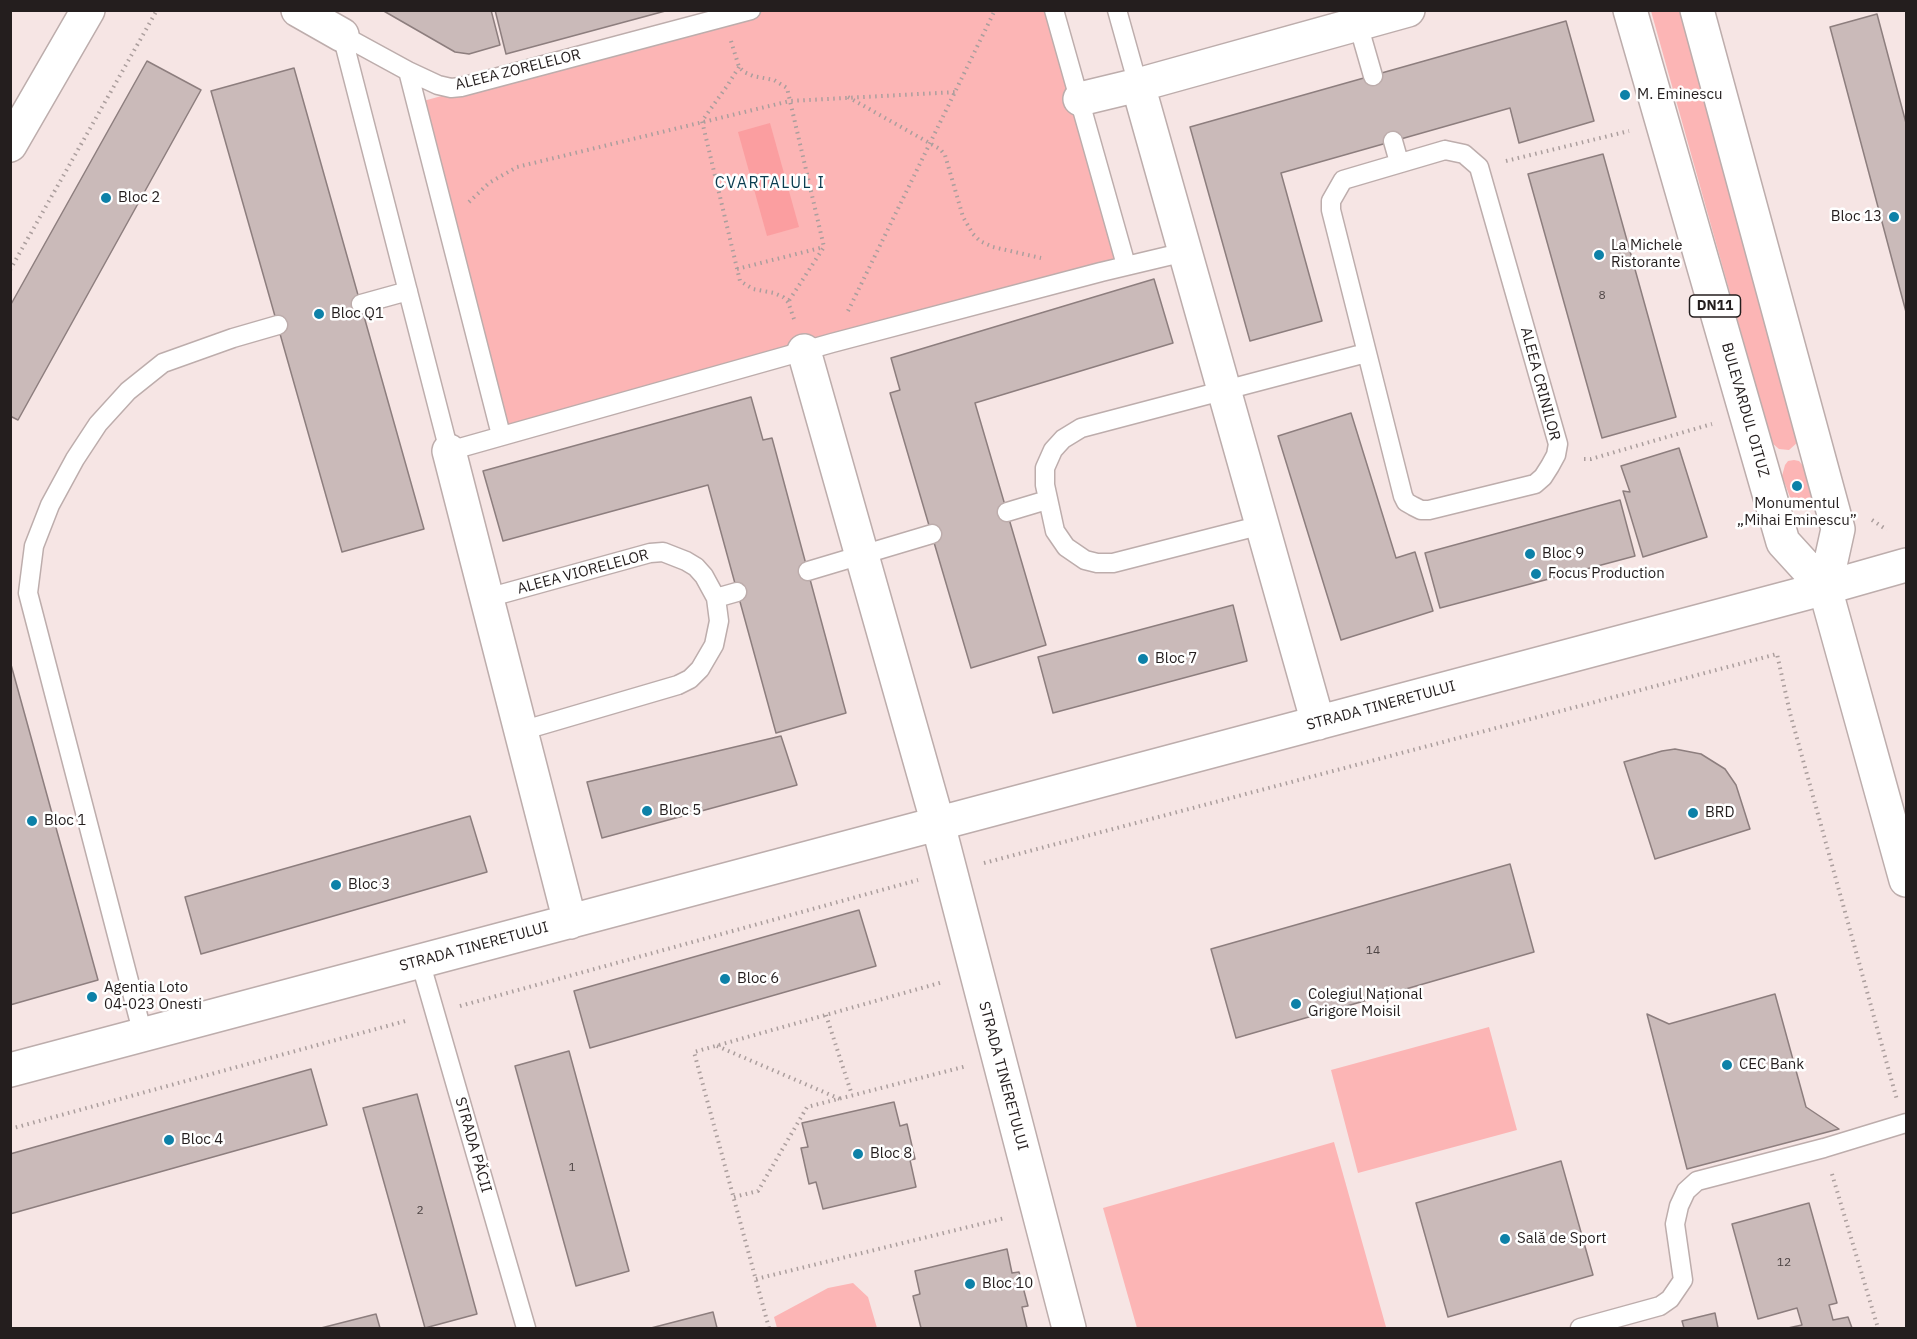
<!DOCTYPE html>
<html>
<head>
<meta charset="utf-8">
<style>
	body { margin:0 }
	#map { position:relative; width:1917px; height:1339px; overflow:hidden; background:#f6e5e4; font-family:"IBM Plex Sans",sans-serif }
	canvas { display:block }
	.frame { position:absolute; inset:0; border:12px solid #241e1e; pointer-events:none }
</style>
</head>
<body>
<div id="map">
<canvas width="1917" height="1339"></canvas>
<div class="frame"></div>
</div>
<script>
const ctx = document.querySelector('canvas').getContext('2d');
ctx.lineJoin = 'round';
function fillPath(path, color) { ctx.fillStyle = color; ctx.fill(path, 'evenodd'); }
const poly = rows => new Path2D(rows.map(r => 'M' + r).join(''));
function trace(path, color, width, dash) { ctx.strokeStyle = color; ctx.lineWidth = width; ctx.lineCap = dash ? 'butt' : 'round'; ctx.setLineDash(dash || []); ctx.stroke(path); }
function label(font, color, halo, rows, align = 'center') {
  ctx.font = font + ' "IBM Plex Sans",sans-serif'; ctx.lineWidth = 5; ctx.setLineDash([]); ctx.textBaseline = 'middle'; ctx.strokeStyle = halo; ctx.fillStyle = color; for (const [text, x, y, turn = 0] of rows) {
    ctx.save(); ctx.translate(x, y); ctx.rotate((+turn || 0) * Math.PI / 180); ctx.textAlign = isNaN(turn) ? turn : align; if (halo) ctx.strokeText(text, 0, 0); ctx.fillText(text, 0, 0); ctx.restore();
  }
}
const green = poly([
	[751,11,1053,11,1126,265,501,435,416,103],
	[1651,11,1680,11,1800,434,1798,442,1789,450,1779,449,1772,443],
	[1794,460,1799,461,1806,469,1814,496,1813,503,1806,508,1793,505,1782,476,1785,465,1788,461],
	[1489,1027,1517,1130,1358,1173,1331,1070],
	[1334,1142,1386,1327,1380,1328,1137,1328,1103,1208],
	[853,1283,868,1297,877,1328,777,1328,774,1317,828,1288]
]);
const water = poly([
	[770,123,799,227,767,236,738,132]
]);
const building = poly([
	[382,10,491,10,500,45,469,54,455,52,382,10],
	[495,10,669,10,506,54,495,10],
	[1877,14,1906,123,1906,312,1830,27,1877,14],
	[1566,21,1594,121,1519,143,1510,108,1281,173,1322,321,1250,341,1190,127,1566,21],
	[147,61,201,90,18,420,10,416,10,306,147,61],
	[294,68,424,529,342,552,211,91,294,68],
	[1603,154,1676,417,1602,438,1528,174,1603,154],
	[1154,279,1173,343,975,403,1046,645,971,668,890,393,900,390,891,358,1154,279],
	[751,397,763,440,772,438,846,713,776,733,708,485,503,541,483,471,751,397],
	[1351,413,1396,558,1415,552,1433,611,1341,640,1278,436,1351,413],
	[1679,448,1707,537,1643,557,1623,491,1630,492,1621,466,1679,448],
	[1620,500,1635,556,1440,608,1425,553,1620,500],
	[1233,605,1247,661,1053,713,1038,657,1233,605],
	[10,661,98,980,10,1005,10,661],
	[781,736,797,785,602,838,587,782,781,736],
	[1675,749,1701,754,1725,769,1736,785,1750,829,1655,859,1624,762,1662,751,1675,749],
	[470,816,487,872,201,954,185,897,470,816],
	[1510,864,1534,952,1236,1038,1211,949,1510,864],
	[859,910,876,966,590,1048,574,991,859,910],
	[1775,994,1806,1107,1839,1129,1687,1169,1647,1014,1669,1024,1775,994],
	[569,1051,629,1271,576,1286,515,1066,569,1051],
	[311,1069,327,1125,10,1214,10,1154,311,1069],
	[417,1094,477,1314,425,1328,363,1108,417,1094],
	[894,1102,900,1126,907,1124,915,1159,910,1160,916,1187,823,1209,816,1182,809,1184,801,1148,808,1147,802,1123,894,1102],
	[1561,1161,1593,1275,1448,1317,1416,1203,1561,1161],
	[1809,1203,1837,1303,1829,1305,1833,1320,1848,1317,1852,1328,1788,1328,1802,1325,1797,1308,1758,1319,1732,1224,1809,1203],
	[1007,1249,1012,1273,1019,1272,1028,1306,1022,1307,1027,1328,921,1328,913,1296,920,1294,915,1271,1007,1249],
	[713,1312,717,1328,651,1328,713,1312],
	[1715,1313,1718,1328,1684,1328,1682,1321,1715,1313],
	[376,1314,380,1328,321,1328,376,1314]
]);
const path = poly([
	[731,41,739,67,744,72,753,76,774,80,787,88,824,247,788,302],
	[739,67,727,86,702,121,740,281,753,289,774,293,783,297,788,302,794,319],
	[848,97,940,149,945,155,963,217,973,234,980,241,993,247,1041,258],
	[1506,161,1629,131],
	[469,202,489,183,517,167,790,101,956,92],
	[737,269,824,247],
	[10,270,157,10],
	[848,311,995,10],
	[1584,459,1591,459,1712,424],
	[1872,520,1887,530],
	[984,863,1777,654,1790,713,1897,1100],
	[460,1006,918,880],
	[826,1015,852,1095],
	[717,1046,840,1099],
	[10,1129,409,1020],
	[1832,1174,1878,1328],
	[734,1197,758,1191,807,1107,967,1066],
	[756,1279,1005,1218],
	[769,1328,694,1052,943,982]
]);
const lane = poly([
	[1054,10,1126,265],
	[1117,10,1138,85],
	[1356,17,1373,76],
	[342,35,449,451,832,343,1101,272,1185,252],
	[342,35,408,71,438,85,451,88,461,87,751,10],
	[408,71,501,435],
	[1393,141,1399,162],
	[1445,150,1464,154,1479,167,1558,444,1556,455,1550,466,1543,477,1535,484,1429,510,1421,510,1413,506,1406,502,1403,496,1331,210,1331,201,1343,180,1445,150],
	[361,304,408,291],
	[1007,512,1047,500],
	[1262,525,1113,563,1097,563,1085,560,1066,547,1055,531,1045,485,1045,468,1053,450,1063,439,1081,428,1366,353],
	[808,571,932,534],
	[487,598,650,553,663,552,686,561,696,567,704,576,716,598,719,621,714,645,700,669,690,679,678,685,521,731],
	[716,598,737,592],
	[420,961,526,1328],
	[143,1035,28,593,34,546,50,505,75,459,98,424,128,391,163,363,233,338,278,325],
	[1580,1328,1660,1306,1670,1299,1683,1280,1675,1224,1679,1206,1686,1191,1697,1181,1824,1148,1906,1123]
]);
const street = poly([
	[298,10,342,35],
	[1138,85,1318,723],
	[1080,99,1138,85,1408,10],
	[10,145,88,10],
	[804,351,938,824,1069,1328],
	[449,451,570,922],
	[10,1070,1825,588]
]);
const secondary = poly([
	[1825,588,1906,565]
]);
const primary = poly([
	[1630,10,1783,542,1825,588,1906,880],
	[1697,10,1838,529,1825,588]
]);
const markers = [
	[1625,95,6,"#0d81a8"],
	[106,198,6,"#0d81a8"],
	[1894,217,6,"#0d81a8"],
	[1599,255,6,"#0d81a8"],
	[319,314,6,"#0d81a8"],
	[1797,486,6,"#0d81a8"],
	[1530,554,6,"#0d81a8"],
	[1536,574,6,"#0d81a8"],
	[1143,659,6,"#0d81a8"],
	[647,811,6,"#0d81a8"],
	[1693,813,6,"#0d81a8"],
	[32,821,6,"#0d81a8"],
	[336,885,6,"#0d81a8"],
	[725,979,6,"#0d81a8"],
	[92,997,6,"#0d81a8"],
	[1296,1004,6,"#0d81a8"],
	[1727,1065,6,"#0d81a8"],
	[169,1140,6,"#0d81a8"],
	[858,1154,6,"#0d81a8"],
	[1505,1239,6,"#0d81a8"],
	[970,1284,6,"#0d81a8"]
];
const numberNames = [
	["8",1602,296],
	["14",1373,951],
	["1",572,1168],
	["2",420,1211],
	["12",1784,1263]
];
const shields = [
	[1715,306,51]
];
const shieldNames = [
	["DN11",1715,306]
];
const streetNames = [
	["ALEEA ZORELELOR",518,70,-14],
	["ALEEA CRINILOR",1540,384,75],
	["BULEVARDUL OITUZ",1745,410,74],
	["ALEEA VIORELELOR",583,572,-15],
	["STRADA TINERETULUI",1381,706,-15],
	["STRADA TINERETULUI",474,947,-15],
	["STRADA TINERETULUI",1003,1076,75],
	["STRADA PĂCII",473,1145,74]
];
const poiNames = [
	["M. Eminescu",1637,95],
	["Bloc 2",118,198],
	["Bloc 13",1882,217,"right"],
	["La Michele",1611,246],
	["Ristorante",1611,263],
	["Bloc Q1",331,314],
	["Monumentul",1797,504,"center"],
	["„Mihai Eminescu”",1797,521,"center"],
	["Bloc 9",1542,554],
	["Focus Production",1548,574],
	["Bloc 7",1155,659],
	["Bloc 5",659,811],
	["BRD",1705,813],
	["Bloc 1",44,821],
	["Bloc 3",348,885],
	["Bloc 6",737,979],
	["Agentia Loto",104,988],
	["04-023 Onesti",104,1005],
	["Colegiul Național",1308,995],
	["Grigore Moisil",1308,1012],
	["CEC Bank",1739,1065],
	["Bloc 4",181,1140],
	["Bloc 8",870,1154],
	["Sală de Sport",1517,1239],
	["Bloc 10",982,1284]
];
const neighbourhoodNames = [
	["CVARTALUL I",770,183]
];
fillPath(green, '#fcb5b5');
fillPath(water, '#fb9ea0');
fillPath(building, '#cabab9');
trace(building, '#8d7e7e', 1.5);
trace(lane, '#bdadac', 21);
trace(street, '#bdadac', 36);
trace(secondary, '#bdadac', 36);
trace(primary, '#bdadac', 36);
trace(path, '#ab9e9d', 4, [1.5, 4.5]);
trace(lane, '#fff', 18);
trace(street, '#fff', 33);
trace(secondary, '#fff', 33);
trace(primary, '#fff', 33);
for (const [x, y, r, color] of markers) { const dot = new Path2D(); dot.arc(x, y, r, 0, 2 * Math.PI); ctx.fillStyle = color; ctx.fill(dot); trace(dot, '#fff', 2); }
label('12px', '#4e4545', null, numberNames);
for (const [x, y, w] of shields) { const box = new Path2D(); box.roundRect(x - w / 2, y - 11, w, 22, 4.5); ctx.fillStyle = '#fff'; ctx.fill(box); trace(box, '#241e1e', 1.5); }
label('bold 14px', '#241e1e', null, shieldNames);
label('15px', '#241e1e', '#fff', streetNames);
label('15px', '#241e1e', '#fff', poiNames, 'left');
ctx.letterSpacing = '1.5px';
label('16px', '#0b3d50', '#fff', neighbourhoodNames);
ctx.letterSpacing = '0px';
</script>
</body>
</html>
